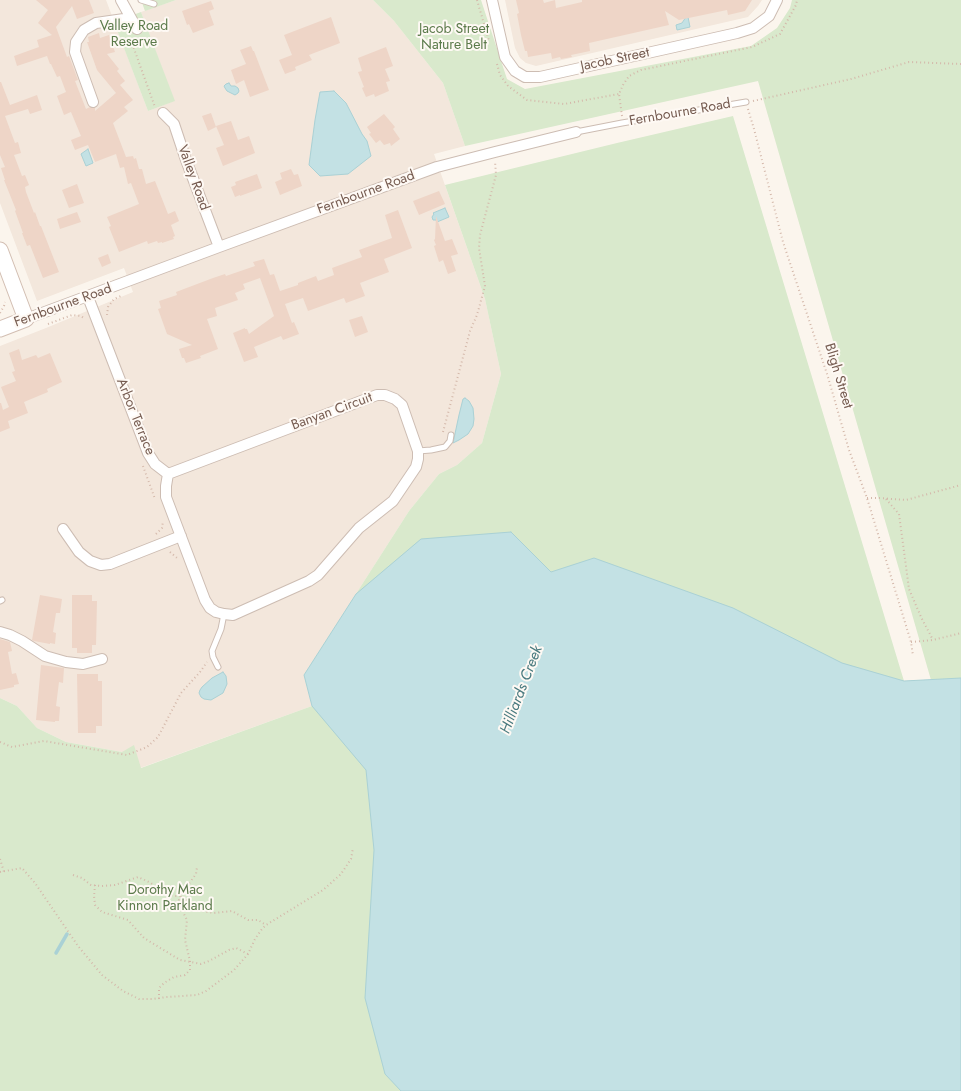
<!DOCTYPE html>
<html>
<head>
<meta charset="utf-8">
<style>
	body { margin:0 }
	canvas { display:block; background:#fbf5ed }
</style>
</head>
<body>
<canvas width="961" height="1091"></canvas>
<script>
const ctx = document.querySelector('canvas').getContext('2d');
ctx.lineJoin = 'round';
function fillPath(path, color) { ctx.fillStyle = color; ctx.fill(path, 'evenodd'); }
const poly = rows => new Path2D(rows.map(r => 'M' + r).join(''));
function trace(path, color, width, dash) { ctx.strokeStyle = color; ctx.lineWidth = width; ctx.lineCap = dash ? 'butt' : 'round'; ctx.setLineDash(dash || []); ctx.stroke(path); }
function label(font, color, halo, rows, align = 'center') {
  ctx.font = font + ' Jost,sans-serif'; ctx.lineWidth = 4; ctx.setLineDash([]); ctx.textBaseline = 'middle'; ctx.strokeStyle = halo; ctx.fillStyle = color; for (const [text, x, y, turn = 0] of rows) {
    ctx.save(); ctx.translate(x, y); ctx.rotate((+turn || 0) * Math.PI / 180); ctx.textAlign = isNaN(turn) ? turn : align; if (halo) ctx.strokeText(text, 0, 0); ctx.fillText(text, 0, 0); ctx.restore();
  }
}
const residential = poly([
	[0,0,106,0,148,111,174,101,141,12,176,0,373,0,394,21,443,83,465,146,434,154,485,299,501,374,482,443,457,465,439,474,409,511,304,675,312,706,140,768,122,752,66,742,37,728,17,706,0,698,0,346,46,328,133,292,124,268,37,301,0,203],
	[505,0,762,0,758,6,748,17,536,66,526,63,520,58,515,48]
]);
const green = poly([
	[141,0,176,0,145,11],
	[373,0,481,0,507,79,525,89,751,46,777,28,790,8,792,0,961,0,961,1091,0,1091,0,698,17,706,37,728,66,742,122,752,134,745,141,768,312,706,304,675,409,511,439,474,457,465,482,443,501,374,485,299,445,185,617,143,733,116,904,681,931,680,758,81,465,146,443,83,394,21],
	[141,12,175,101,148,111,114,22]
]);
const water = poly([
	[686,17,688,17,690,27,677,30,676,25,682,23,686,17],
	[229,83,231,86,235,86,238,88,239,91,238,93,235,95,227,91,225,88,224,86,226,84,229,83],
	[334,91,346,103,362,134,367,141,371,156,348,174,320,176,309,165,315,120,320,92,334,91],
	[88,149,93,163,86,166,81,154,88,149],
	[445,208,449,217,437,222,436,220,433,220,432,217,434,214,433,213,445,208],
	[465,398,469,401,473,408,474,419,473,426,468,434,459,440,453,443,459,415,463,399,465,398],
	[511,532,551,572,594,558,733,608,842,663,904,681,961,678,961,1091,401,1091,385,1074,365,998,374,850,366,770,312,706,304,675,356,594,421,539,511,532],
	[223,672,226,676,227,684,223,693,211,700,204,699,201,697,199,693,200,690,202,687,212,678,223,672]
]);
const stream = poly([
	[56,953,67,934]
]);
const building = poly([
	[36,0,89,0,94,13,77,19,72,6,56,27,67,57,69,56,78,80,75,81,86,109,90,107,95,108,95,111,116,93,97,70,87,42,89,42,88,37,99,33,100,38,109,35,115,52,107,54,119,69,117,71,125,81,120,85,133,100,124,107,128,111,113,123,126,157,133,156,134,159,136,158,139,169,142,169,146,184,155,181,168,214,175,211,179,221,171,225,175,236,173,237,174,239,162,243,162,242,158,243,157,241,148,244,147,241,119,252,109,227,111,226,107,217,139,204,131,183,128,184,124,167,120,168,116,154,95,162,88,145,75,150,71,140,81,136,71,112,64,115,57,96,66,92,60,76,57,77,51,64,50,64,47,56,17,66,14,56,39,47,37,40,52,35,38,23,48,10],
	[516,0,543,0,544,3,555,0,556,8,582,2,582,0,752,0,745,11,728,15,727,10,679,20,665,11,669,25,589,43,590,51,571,55,572,57,561,59,560,57,552,59,551,53,528,57,527,51,525,51,521,35,517,14,519,13],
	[211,1,214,9,209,11,214,25,193,33,189,24,187,25,182,11],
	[331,17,340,43,309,55,312,60,295,67,296,70,285,74,279,60,292,55,284,35],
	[251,46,253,51,254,51,269,90,250,97,244,80,236,84,231,70,246,64,240,50],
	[386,47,393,66,385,69,390,81,386,82,389,91,375,97,374,94,366,97,362,88,364,87,358,72,362,71,358,58],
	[0,82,1,82,10,105,37,95,42,110,30,114,28,109,5,116,15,143,18,142,21,153,14,155,22,176,25,175,29,185,25,187,26,192,34,213,35,212,40,226,41,226,59,272,43,278,30,245,27,246,22,233,23,233,15,211,16,210,4,180,5,180,1,168,5,167,0,155],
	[211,113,216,127,208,131,202,116],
	[384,114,395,127,393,129,400,139,391,146,390,143,384,145,380,140,376,143,369,134,371,133,367,127],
	[231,121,238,140,249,136,255,153,223,166,216,148,224,145,216,126],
	[291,169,294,175,298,174,302,186,280,195,275,182,282,179,280,173],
	[257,174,262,188,240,196,240,195,235,197,231,187,236,185,235,182],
	[77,184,84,203,69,208,62,190],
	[439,191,445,204,419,215,413,201],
	[398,210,412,248,384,259,389,272,360,283,365,296,346,303,344,298,308,311,303,298,285,304,292,323,294,322,299,334,283,340,281,336,254,347,258,357,244,362,233,333,245,328,245,329,247,329,249,334,274,316,260,278,243,284,245,289,235,293,238,300,215,308,217,316,207,319,218,349,200,356,201,358,186,363,184,358,182,358,179,349,192,345,167,334,158,309,161,308,159,301,177,295,176,292,213,278,225,274,226,276,255,266,253,262,264,259,270,275,274,274,280,291,298,285,298,283,316,276,318,281,334,275,332,268,362,257,359,250,392,238,385,215],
	[77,212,81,222,60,229,57,219],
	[436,216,445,241,452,239,458,254,451,256,456,271,448,274,443,260,439,262,434,246,436,245,434,240,435,239],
	[108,254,111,263,102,267,98,258],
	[362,316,368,332,355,337,349,320],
	[19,349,22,360,36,355,38,358,50,353,62,382,47,389,48,392,24,402,28,413,8,421,10,428,0,432,0,403,1,403,3,410,9,407,1,387,16,381,12,372,15,371,9,353],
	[40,595,62,599,60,613,56,613,53,632,56,633,55,644,50,643,50,644,34,641,32,640],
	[72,595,92,595,92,601,97,601,96,645,92,645,92,653,77,653,77,648,72,648],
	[0,639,10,642,12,651,8,652,12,674,16,673,19,684,14,685,14,687,0,690],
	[41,665,64,668,63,683,59,682,56,706,60,707,59,721,55,721,55,722,36,720],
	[77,674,98,674,98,681,102,681,102,726,96,726,96,733,78,733]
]);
const path = poly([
	[477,0,489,41],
	[134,40,133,46,155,107],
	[497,64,500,75,508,86,527,100,564,104,619,94],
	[753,101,851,79,909,62,961,64],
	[748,109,754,129,783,242,828,377,849,450,867,498,911,642,913,656],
	[622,116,619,94,623,85,629,76,641,70,752,47,780,34,796,5,797,0],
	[0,313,4,306,5,302],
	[107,315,108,307,114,299,121,296],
	[48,324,72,315,81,316,85,319],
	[443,432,470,331,477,315,485,286,479,248,480,235,496,175,495,161],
	[143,466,155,499],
	[867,498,879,498,906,500,961,485],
	[886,499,899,514,909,589,921,617,933,640],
	[156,534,162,528,163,521],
	[170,552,177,558],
	[911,642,933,640,961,633],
	[0,742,12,747,44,741,127,755,147,747,158,737,181,693,200,672,207,662],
	[0,859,4,872],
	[0,872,22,868,35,883,78,946,102,975,123,991,139,999,153,999,166,997,197,995,206,991,234,970,248,954,255,939,262,929,266,925,323,890,341,874,351,859,353,848],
	[73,875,82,878,91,885,102,886,115,885,138,877,151,883,163,893,173,896,181,896,192,904,202,911,214,913,232,911,248,920,258,920,266,925],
	[95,885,94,896,95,905,102,912,128,920,144,938,180,960,201,964,209,961,229,950,236,948,248,954],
	[159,999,159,988,164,983,174,977,185,975,190,970,190,961,185,940,187,920,182,910,179,900,183,892,196,874,197,867]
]);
const lane = poly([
	[141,0,154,4],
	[576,132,622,123,746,102],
	[418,451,431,450,445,447,450,441,451,435],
	[0,601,2,600],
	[218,667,213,657,212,651,221,629,224,614]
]);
const street = poly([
	[121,0,137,29],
	[492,0,505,57,515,71,525,77,540,77,737,33,753,28,769,16,777,0],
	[93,102,75,52,76,42,84,30,96,23,131,18],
	[163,113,174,124,186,160,219,247],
	[88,297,148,453,155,464,168,474,166,486,166,497,205,600,210,608,216,612,224,614,233,615,309,581,318,575,359,528,393,501,416,467,418,459,418,451,402,405,395,399,385,395,377,395,168,474],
	[26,319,219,247,437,167,495,152,576,132],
	[63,529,79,552,90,561,101,565,110,564,181,536],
	[0,632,10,635,22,641,45,656,66,662,83,664,102,659]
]);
const secondary = poly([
	[0,250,26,319,0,329]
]);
const parkNames = [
	["Valley Road",134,27],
	["Reserve",134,43],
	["Jacob Street",454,30],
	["Nature Belt",454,46],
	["Dorothy Mac",165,891],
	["Kinnon Parkland",165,907]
];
const streetNames = [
	["Jacob Street",615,60,-12],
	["Fernbourne Road",680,113,-10],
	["Valley Road",193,178,70],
	["Fernbourne Road",366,193,-20],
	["Fernbourne Road",63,306,-20],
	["Bligh Street",838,376,73],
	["Banyan Circuit",332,412,-20],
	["Arbor Terrace",135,417,68]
];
const waterNames = [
	["Hilliards Creek",522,690,-69]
];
fillPath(residential, '#f3e7dc');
fillPath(green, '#d9e9cc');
fillPath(water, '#c3e1e4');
trace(water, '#aad1d5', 1);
trace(stream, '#aad1d5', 3.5);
fillPath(building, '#eed5c7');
trace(lane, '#cdbdb3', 7);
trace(street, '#cdbdb3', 12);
trace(secondary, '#d3bfb3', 17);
trace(path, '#d4b8aa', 2, [1, 3]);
trace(lane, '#fff', 5);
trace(street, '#fff', 10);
trace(secondary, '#fff', 15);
label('14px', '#5b7a4a', '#fef9f4', parkNames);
label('14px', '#765c51', '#fef9f4', streetNames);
label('italic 15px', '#497a7f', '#fef9f4', waterNames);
</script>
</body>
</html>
